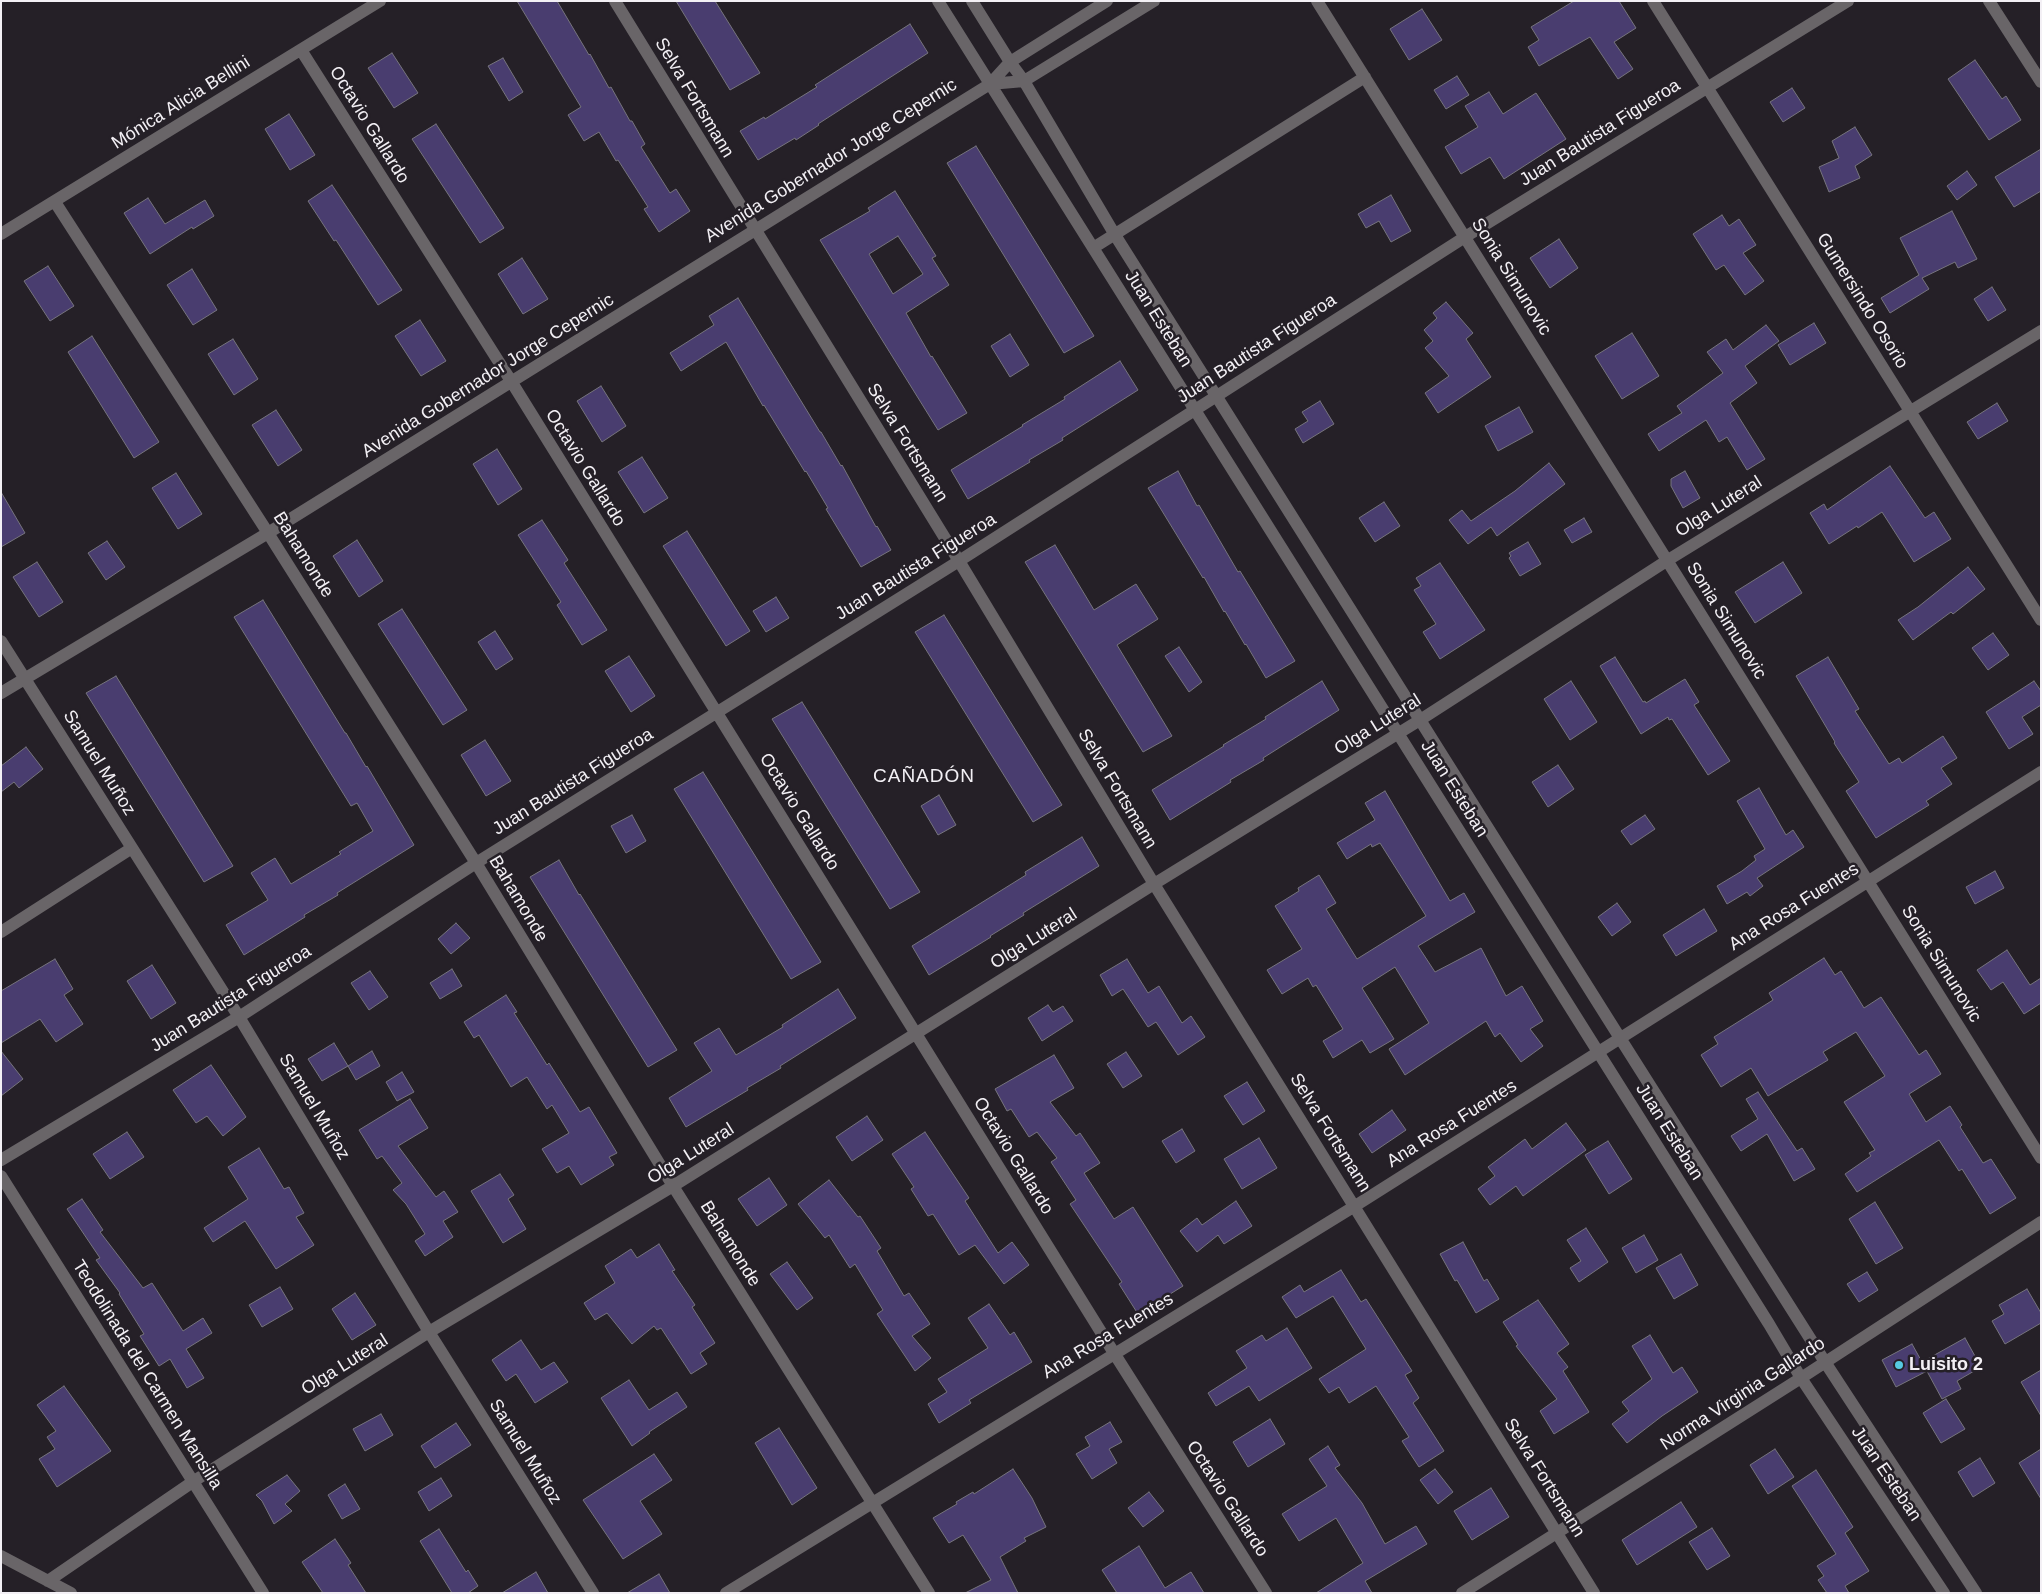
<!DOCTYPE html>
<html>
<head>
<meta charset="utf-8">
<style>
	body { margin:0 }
	#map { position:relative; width:2042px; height:1594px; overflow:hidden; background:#252027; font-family:Arial,sans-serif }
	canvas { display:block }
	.frame { position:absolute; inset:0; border:2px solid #f3f0f5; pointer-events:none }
</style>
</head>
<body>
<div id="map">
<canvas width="2042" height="1594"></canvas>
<div class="frame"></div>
</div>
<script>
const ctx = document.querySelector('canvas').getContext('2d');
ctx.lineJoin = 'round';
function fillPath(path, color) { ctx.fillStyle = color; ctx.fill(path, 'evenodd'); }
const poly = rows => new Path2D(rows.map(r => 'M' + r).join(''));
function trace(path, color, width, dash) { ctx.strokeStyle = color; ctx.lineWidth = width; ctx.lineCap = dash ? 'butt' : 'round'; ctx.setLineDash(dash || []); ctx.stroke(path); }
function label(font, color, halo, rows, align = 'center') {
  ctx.font = font + ' Arial,sans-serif'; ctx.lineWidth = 5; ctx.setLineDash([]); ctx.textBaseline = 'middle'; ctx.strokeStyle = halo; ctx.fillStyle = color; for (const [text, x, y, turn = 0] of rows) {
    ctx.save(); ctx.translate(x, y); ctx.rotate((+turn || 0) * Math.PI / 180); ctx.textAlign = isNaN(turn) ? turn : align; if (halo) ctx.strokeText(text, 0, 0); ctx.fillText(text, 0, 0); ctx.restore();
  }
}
const building = poly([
	[517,1,557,1,589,55,590,54,609,88,611,87,630,121,632,121,645,144,641,147,670,193,676,189,690,211,659,232,644,209,648,207,618,160,616,161,599,132,584,141,568,115,581,107,517,1],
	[676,1,715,1,760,73,730,90,676,1],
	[1574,1,1619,1,1636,28,1614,42,1633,69,1618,79,1590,37,1539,66,1528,47,1539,40,1531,27,1574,1],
	[1422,9,1442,40,1409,60,1390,29,1422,9],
	[910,24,928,53,818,124,819,125,796,140,795,138,758,160,740,131,764,117,765,119,817,87,815,85,910,24],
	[392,53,418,93,394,108,368,68,392,53],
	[503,58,523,92,509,101,488,66,503,58],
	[1975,60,2002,99,2006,96,2021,120,1989,140,1948,79,1975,60],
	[1457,76,1469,95,1446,109,1434,90,1457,76],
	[1792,88,1805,108,1783,122,1770,102,1792,88],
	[1489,92,1503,114,1536,93,1566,139,1504,179,1490,157,1461,174,1445,147,1478,127,1465,106,1489,92],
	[289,114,315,155,290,170,265,129,289,114],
	[436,124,504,228,480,243,412,139,436,124],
	[1855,127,1872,155,1855,166,1860,178,1829,192,1819,167,1839,158,1832,141,1855,127],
	[976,146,1094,336,1064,353,947,163,976,146],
	[2041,149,2041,191,2014,207,1995,177,2041,149],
	[1967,171,1977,185,1957,200,1947,186,1967,171],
	[332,185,402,290,378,305,336,240,334,241,308,201,332,185],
	[895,191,936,256,932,258,949,285,906,313,931,357,932,356,967,413,938,430,820,240,870,211,868,208,895,191],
	[898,236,923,274,893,294,869,254,898,236],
	[1391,195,1411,231,1391,242,1379,221,1366,228,1358,214,1391,195],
	[148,198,165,224,205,200,214,216,193,229,192,227,150,254,124,213,148,198],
	[1952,211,1977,259,1958,268,1955,262,1922,278,1929,289,1890,313,1881,298,1919,275,1900,238,1952,211],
	[1722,215,1729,226,1739,219,1756,245,1743,253,1764,281,1745,295,1724,265,1716,270,1693,234,1722,215],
	[1559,239,1578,268,1550,288,1530,258,1559,239],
	[522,258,548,299,523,314,498,274,522,258],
	[48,266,74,306,50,321,24,281,48,266],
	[192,269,217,310,193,325,167,285,192,269],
	[1992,287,2006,310,1988,321,1974,299,1992,287],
	[738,298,820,432,821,432,841,466,842,465,876,527,877,526,891,550,861,567,826,509,828,508,806,471,805,472,764,405,763,406,726,342,681,371,670,353,714,325,709,316,738,298],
	[1446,302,1473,333,1466,339,1491,377,1438,413,1425,393,1449,376,1425,348,1433,341,1424,330,1437,318,1433,313,1446,302],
	[420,320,446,361,421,376,395,336,420,320],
	[1814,323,1826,343,1790,365,1778,345,1814,323],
	[1766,325,1779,341,1745,366,1757,383,1730,403,1765,459,1747,470,1727,437,1719,442,1706,420,1659,451,1648,434,1682,413,1677,406,1723,373,1707,352,1726,339,1733,350,1766,325],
	[1632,333,1659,376,1622,399,1595,356,1632,333],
	[1010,334,1029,365,1010,377,991,346,1010,334],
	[92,336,159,442,134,458,68,352,92,336],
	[233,339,258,379,234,395,208,354,233,339],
	[1120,361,1138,390,1062,438,1063,440,1029,460,1030,462,968,499,951,470,1023,426,1022,425,1065,399,1064,397,1120,361],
	[601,386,626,426,602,442,577,401,601,386],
	[1320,401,1334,424,1303,443,1295,429,1308,421,1302,412,1320,401],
	[1997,403,2008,421,1978,439,1967,422,1997,403],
	[1519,407,1533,432,1498,451,1485,426,1519,407],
	[276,410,302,450,278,466,252,425,276,410],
	[497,449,522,489,498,505,473,464,497,449],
	[642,457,668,498,644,513,618,472,642,457],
	[1549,463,1565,484,1497,536,1491,527,1468,544,1449,520,1462,510,1471,521,1515,491,1549,463],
	[1890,466,1925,518,1934,512,1951,539,1914,562,1882,512,1858,528,1857,526,1829,544,1810,513,1824,504,1827,510,1890,466],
	[1178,471,1197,506,1199,505,1238,572,1240,571,1295,661,1266,678,1246,644,1245,645,1225,611,1224,612,1204,577,1203,578,1148,488,1178,471],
	[1685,471,1700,498,1683,508,1671,486,1671,479,1685,471],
	[176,473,202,514,178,529,152,488,176,473],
	[1,492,25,533,1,547,1,492],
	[1384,502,1400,526,1375,542,1359,518,1384,502],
	[1584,518,1592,532,1572,543,1564,530,1584,518],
	[542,520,568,560,564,563,607,630,582,645,557,605,561,602,518,535,542,520],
	[687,531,750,631,726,646,663,546,687,531],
	[357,540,383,581,359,597,333,556,357,540],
	[107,541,125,567,106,580,88,553,107,541],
	[1528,542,1541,564,1520,576,1509,558,1511,556,1509,553,1528,542],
	[1055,545,1094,610,1136,584,1158,619,1117,645,1172,736,1143,752,1025,562,1055,545],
	[37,562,63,602,39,617,13,577,37,562],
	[1783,562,1802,593,1755,623,1735,592,1783,562],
	[1440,563,1485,630,1440,659,1423,632,1436,624,1414,590,1421,586,1416,578,1440,563],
	[1968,567,1985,589,1953,614,1951,612,1913,640,1898,620,1918,607,1968,567],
	[776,597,789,618,766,632,753,611,776,597],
	[263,600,345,733,346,733,366,767,367,766,414,845,337,893,338,895,304,915,305,917,244,955,226,925,268,900,251,873,275,858,291,884,341,854,339,852,373,831,357,803,351,806,234,617,263,600],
	[402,609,467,710,443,725,378,624,402,609],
	[944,615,1062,805,1033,822,915,632,944,615],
	[495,631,513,659,496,670,478,642,495,631],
	[1993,633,2009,655,1988,670,1972,648,1993,633],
	[1179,647,1202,682,1189,692,1165,656,1179,647],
	[629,656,655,696,631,712,605,671,629,656],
	[1615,657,1643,702,1645,701,1646,703,1685,679,1699,702,1694,705,1730,761,1708,775,1672,719,1669,720,1668,717,1641,734,1600,666,1615,657],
	[1828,657,1859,709,1855,711,1889,764,1899,758,1902,763,1943,736,1957,758,1941,768,1952,784,1926,801,1929,805,1876,838,1846,791,1859,782,1834,743,1835,742,1796,676,1828,657],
	[116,676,233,866,204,882,86,693,116,676],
	[1322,681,1339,710,1263,758,1264,760,1230,780,1231,782,1170,820,1152,790,1224,746,1223,745,1266,719,1265,717,1322,681],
	[1571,681,1597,722,1570,740,1544,699,1571,681],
	[2034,681,2041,691,2041,705,2022,717,2033,734,2009,749,1986,712,2034,681],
	[802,702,920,892,890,909,772,719,802,702],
	[485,740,511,781,486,796,461,755,485,740],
	[26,747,43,769,19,788,14,782,1,792,1,766,26,747],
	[1558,765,1574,789,1548,807,1532,782,1558,765],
	[703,772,821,962,791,979,674,789,703,772],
	[1759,788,1786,835,1793,830,1804,847,1757,878,1763,886,1750,896,1747,892,1727,904,1717,886,1742,871,1756,860,1754,856,1765,849,1737,801,1759,788],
	[1385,791,1450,901,1464,893,1475,912,1418,946,1435,972,1481,948,1506,996,1522,986,1543,1021,1530,1029,1543,1046,1521,1062,1500,1033,1495,1037,1486,1021,1405,1075,1389,1049,1429,1023,1395,967,1362,988,1394,1039,1370,1053,1362,1040,1333,1058,1323,1041,1343,1029,1316,985,1313,987,1308,978,1282,994,1267,970,1302,949,1275,906,1299,891,1298,888,1319,875,1336,903,1326,909,1357,959,1426,916,1380,843,1372,847,1371,844,1347,859,1337,843,1375,820,1365,803,1385,791],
	[939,795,956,825,938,835,921,806,939,795],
	[632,815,646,841,626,853,611,826,632,815],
	[1645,815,1655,829,1631,845,1621,831,1645,815],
	[1082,837,1099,866,1023,913,1024,915,990,936,991,937,929,975,912,946,1026,875,1025,872,1082,837],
	[559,860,579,895,580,894,677,1050,648,1067,530,877,559,860],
	[1995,871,2004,888,1975,904,1966,887,1995,871],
	[1617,903,1631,922,1612,936,1598,917,1617,903],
	[1704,909,1717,931,1676,956,1663,935,1704,909],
	[456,923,470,938,451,954,438,939,456,923],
	[2007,950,2030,985,2041,978,2041,1003,2024,1014,2003,982,1991,990,1977,970,2007,950],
	[1824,958,1835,975,1841,971,1864,1008,1881,997,1919,1055,1926,1050,1941,1074,1909,1094,1926,1122,1950,1106,1962,1125,1960,1127,1983,1163,1991,1159,2016,1198,1990,1214,1962,1169,1959,1171,1939,1140,1857,1192,1845,1174,1871,1156,1869,1153,1875,1150,1844,1102,1885,1076,1856,1032,1823,1052,1828,1060,1768,1096,1751,1068,1721,1087,1701,1055,1718,1044,1714,1037,1773,1000,1769,993,1824,958],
	[55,959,73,989,64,995,83,1024,56,1042,40,1019,1,1043,1,991,55,959],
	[1127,959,1148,993,1159,986,1182,1023,1191,1016,1205,1037,1178,1055,1156,1022,1148,1027,1123,989,1112,996,1100,975,1127,959],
	[152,965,176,1003,151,1019,127,981,152,965],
	[452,969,462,986,440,999,430,983,452,969],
	[370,971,388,997,369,1010,351,983,370,971],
	[838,989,856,1018,780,1066,781,1068,747,1088,748,1090,686,1127,669,1098,712,1071,694,1043,719,1028,736,1055,783,1027,782,1025,838,989],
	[506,995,517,1012,514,1013,547,1065,549,1063,580,1112,589,1107,617,1153,609,1157,614,1165,581,1185,569,1166,557,1173,542,1149,569,1133,552,1105,547,1109,527,1077,511,1087,479,1035,474,1038,464,1022,506,995],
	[1048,1005,1053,1012,1063,1006,1073,1021,1042,1041,1028,1018,1048,1005],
	[334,1043,348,1066,322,1081,308,1059,334,1043],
	[1,1051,23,1079,1,1096,1,1051],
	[372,1051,380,1066,356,1080,348,1066,372,1051],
	[1126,1052,1142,1076,1123,1088,1107,1064,1126,1052],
	[1054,1055,1074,1088,1050,1102,1076,1136,1080,1133,1100,1163,1084,1173,1114,1219,1133,1207,1183,1286,1138,1314,1119,1284,1122,1282,1070,1204,1076,1200,1051,1162,1057,1158,1037,1132,1029,1137,1011,1109,1007,1111,995,1089,1054,1055],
	[211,1065,246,1117,223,1136,207,1116,196,1123,173,1090,211,1065],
	[402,1072,414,1092,397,1101,386,1082,402,1072],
	[1247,1082,1265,1111,1243,1125,1224,1096,1247,1082],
	[1758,1092,1797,1151,1802,1148,1815,1169,1794,1181,1767,1134,1741,1151,1731,1136,1758,1119,1746,1099,1758,1092],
	[410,1099,428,1128,398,1146,436,1197,444,1191,458,1212,443,1221,453,1237,425,1256,415,1241,425,1234,406,1204,393,1190,402,1183,382,1156,377,1159,359,1130,410,1099],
	[1392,1110,1406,1130,1372,1153,1359,1134,1392,1110],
	[867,1116,883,1140,852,1161,836,1137,867,1116],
	[1566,1123,1586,1150,1523,1196,1516,1186,1490,1205,1478,1189,1495,1176,1488,1167,1525,1139,1532,1149,1566,1123],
	[1182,1129,1195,1151,1176,1163,1162,1141,1182,1129],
	[127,1132,144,1157,110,1179,93,1154,127,1132],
	[925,1132,969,1198,965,1201,998,1253,1012,1242,1029,1265,1004,1284,975,1245,959,1255,933,1214,928,1216,911,1189,914,1187,892,1154,925,1132],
	[1259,1138,1277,1168,1242,1189,1224,1159,1259,1138],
	[1608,1141,1632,1179,1609,1194,1585,1155,1608,1141],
	[259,1148,284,1189,289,1187,304,1213,296,1217,314,1245,276,1269,245,1221,213,1242,204,1228,248,1199,228,1167,259,1148],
	[500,1174,514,1195,508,1199,526,1229,503,1243,471,1191,500,1174],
	[769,1178,787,1205,757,1226,738,1199,769,1178],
	[829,1180,858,1217,860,1216,881,1248,877,1251,904,1296,909,1293,930,1324,912,1336,931,1358,915,1371,877,1314,883,1310,855,1264,850,1268,829,1235,825,1238,798,1204,829,1180],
	[82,1199,103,1230,100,1232,143,1288,152,1283,183,1331,203,1318,212,1333,186,1349,204,1378,187,1388,170,1359,159,1366,140,1336,144,1334,119,1294,120,1293,96,1260,100,1258,67,1209,82,1199],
	[1236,1201,1252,1226,1224,1244,1218,1235,1197,1252,1180,1231,1197,1218,1202,1225,1236,1201],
	[1875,1202,1903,1248,1876,1264,1849,1219,1875,1202],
	[1586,1228,1608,1262,1579,1282,1570,1268,1581,1261,1567,1240,1586,1228],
	[1644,1235,1658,1260,1636,1273,1622,1248,1644,1235],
	[1463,1242,1484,1281,1487,1279,1499,1299,1476,1313,1457,1280,1455,1281,1440,1254,1463,1242],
	[659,1244,675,1270,672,1271,695,1305,692,1307,715,1343,700,1353,707,1364,691,1374,661,1328,657,1330,654,1326,632,1344,607,1313,595,1320,584,1303,615,1283,605,1266,631,1249,637,1258,659,1244],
	[1681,1254,1698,1285,1674,1299,1656,1268,1681,1254],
	[787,1262,813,1298,797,1310,770,1274,787,1262],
	[1341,1270,1361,1302,1366,1299,1412,1371,1405,1375,1419,1398,1413,1403,1444,1451,1419,1467,1402,1441,1409,1437,1376,1386,1349,1403,1339,1387,1329,1393,1319,1379,1366,1349,1333,1296,1296,1318,1282,1297,1300,1285,1304,1292,1341,1270],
	[1867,1272,1878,1290,1859,1302,1847,1284,1867,1272],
	[280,1287,293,1309,262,1327,249,1305,280,1287],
	[2027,1289,2041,1313,2041,1323,2005,1344,1992,1321,2004,1314,1999,1305,2027,1289],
	[355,1293,376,1325,352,1340,332,1309,355,1293],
	[1538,1300,1569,1344,1557,1353,1568,1367,1563,1371,1589,1412,1554,1434,1540,1411,1557,1399,1516,1346,1518,1345,1503,1322,1538,1300],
	[989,1304,1010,1335,1014,1332,1032,1362,969,1400,971,1403,939,1423,928,1404,947,1392,938,1379,988,1348,968,1318,989,1304],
	[1287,1328,1312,1368,1259,1401,1249,1386,1216,1406,1208,1393,1247,1368,1236,1351,1262,1335,1266,1341,1287,1328],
	[1650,1335,1673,1373,1682,1367,1698,1392,1662,1416,1627,1443,1612,1424,1629,1411,1622,1402,1652,1379,1632,1346,1650,1335],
	[1965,1338,1981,1367,1957,1381,1961,1389,1942,1399,1922,1362,1965,1338],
	[521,1340,541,1370,554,1362,568,1382,535,1403,516,1374,506,1381,492,1360,521,1340],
	[1912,1344,1927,1371,1896,1387,1882,1360,1912,1344],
	[2041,1370,2041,1416,2021,1382,2041,1370],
	[629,1380,649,1410,677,1392,687,1407,649,1432,650,1433,632,1446,601,1398,629,1380],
	[64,1386,111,1451,57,1487,39,1459,55,1449,47,1437,56,1431,37,1405,64,1386],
	[1946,1399,1965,1429,1941,1443,1923,1413,1946,1399],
	[381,1414,393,1435,365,1451,353,1429,381,1414],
	[1270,1419,1285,1444,1248,1467,1233,1442,1270,1419],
	[1110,1422,1122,1442,1109,1449,1117,1463,1092,1479,1076,1454,1090,1446,1085,1437,1110,1422],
	[456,1423,471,1445,435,1468,421,1446,456,1423],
	[779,1428,817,1488,792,1505,755,1443,779,1428],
	[1328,1446,1340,1465,1335,1468,1362,1503,1385,1544,1416,1526,1427,1544,1365,1581,1372,1593,1316,1593,1363,1563,1336,1518,1299,1541,1282,1514,1327,1486,1309,1459,1328,1446],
	[1775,1449,1794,1477,1768,1494,1750,1465,1775,1449],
	[2041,1449,2041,1499,2019,1463,2041,1449],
	[654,1454,672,1480,640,1501,662,1534,623,1559,583,1500,654,1454],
	[1980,1458,1995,1483,1973,1497,1958,1472,1980,1458],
	[1013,1469,1032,1498,1046,1527,1024,1538,1026,1541,1000,1557,1018,1593,965,1593,991,1580,963,1535,949,1543,933,1518,957,1504,956,1502,973,1492,974,1494,1013,1469],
	[1435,1469,1453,1492,1438,1504,1420,1480,1435,1469],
	[1816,1470,1853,1527,1845,1533,1869,1571,1845,1586,1849,1593,1827,1593,1818,1580,1824,1576,1817,1566,1836,1554,1792,1486,1816,1470],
	[287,1475,300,1491,285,1504,292,1511,274,1524,262,1501,256,1495,287,1475],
	[441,1478,452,1496,429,1511,418,1492,441,1478],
	[345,1484,360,1509,342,1519,328,1495,345,1484],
	[1491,1488,1509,1517,1472,1540,1454,1511,1491,1488],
	[1149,1492,1164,1511,1143,1527,1128,1508,1149,1492],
	[1681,1502,1697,1527,1637,1565,1622,1540,1681,1502],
	[1712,1528,1730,1556,1707,1570,1689,1542,1712,1528],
	[439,1529,466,1572,468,1570,478,1586,468,1593,452,1593,420,1541,439,1529],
	[335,1539,351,1563,348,1565,366,1593,323,1593,302,1562,335,1539],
	[1139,1546,1165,1588,1191,1572,1204,1593,1117,1593,1102,1570,1139,1546],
	[536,1572,548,1593,502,1593,536,1572],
	[659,1574,670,1593,627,1593,659,1574]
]);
const minor = poly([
	[615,1,959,561,1154,884,1594,1593],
	[938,1,1769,1324,1801,1378,1944,1593],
	[972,1,1010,62,1024,81,1115,235,1620,1038,1825,1362,1976,1593],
	[1317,1,2041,1158],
	[1653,1,2041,620],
	[1989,1,2041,82],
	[301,50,511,381,1114,1353,1266,1593],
	[990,84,1024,81,1154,1],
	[55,202,268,533,476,863,673,1186,929,1593],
	[1,234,380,1],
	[1093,248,1365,77],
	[1,641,239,1017,429,1332,593,1593],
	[1,693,268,533,990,84,1010,62,1107,1],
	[1,932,132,848],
	[1,1160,239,1017,476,863,959,561,1465,237,1848,1],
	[1,1176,263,1593],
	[1,1556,71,1593],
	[48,1581,194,1481,429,1332,673,1186,1154,884,1420,720,1668,560,2041,331],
	[726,1593,1355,1206,2041,772],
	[1462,1593,1801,1378,2041,1222]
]);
const markers = [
	[1899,1365,5,"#56c9e1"]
];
const streetNames = [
	["Selva Fortsmann",694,98,59],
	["Mónica Alicia Bellini",181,103,-32],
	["Octavio Gallardo",369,125,58],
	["Juan Bautista Figueroa",1600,133,-32],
	["Avenida Gobernador Jorge Cepernic",831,161,-32],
	["Sonia Simunovic",1511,277,58],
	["Gumersindo Osorio",1862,301,58],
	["Juan Esteban",1158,319,58],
	["Juan Bautista Figueroa",1257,349,-33],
	["Avenida Gobernador Jorge Cepernic",488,376,-32],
	["Selva Fortsmann",907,443,58],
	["Octavio Gallardo",585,468,58],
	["Olga Luteral",1719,507,-32],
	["Bahamonde",303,555,58],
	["Juan Bautista Figueroa",916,567,-32],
	["Sonia Simunovic",1726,621,58],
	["Olga Luteral",1378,725,-32],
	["Samuel Muñoz",99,763,58],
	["Juan Bautista Figueroa",573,782,-32],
	["Selva Fortsmann",1117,789,59],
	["Juan Esteban",1454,789,58],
	["Octavio Gallardo",799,812,58],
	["Bahamonde",518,899,59],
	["Ana Rosa Fuentes",1794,907,-32],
	["Olga Luteral",1034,939,-32],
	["Sonia Simunovic",1941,964,58],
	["Juan Bautista Figueroa",231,999,-32],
	["Samuel Muñoz",314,1107,59],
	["Ana Rosa Fuentes",1452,1124,-32],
	["Juan Esteban",1669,1132,58],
	["Selva Fortsmann",1330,1133,58],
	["Olga Luteral",691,1154,-32],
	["Octavio Gallardo",1013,1156,58],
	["Bahamonde",730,1244,58],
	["Ana Rosa Fuentes",1108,1336,-31],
	["Olga Luteral",345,1365,-32],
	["Teodolinada del Carmen Mansilla",147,1375,58],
	["Norma Virginia Gallardo",1743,1394,-33],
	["Samuel Muñoz",525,1452,58],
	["Juan Esteban",1886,1474,56],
	["Selva Fortsmann",1544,1478,58],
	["Octavio Gallardo",1227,1499,57]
];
const poiNames = [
	["Luisito 2",1909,1365]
];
const neighbourhoodNames = [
	["CAÑADÓN",924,777]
];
fillPath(building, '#493d6f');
trace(building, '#76747d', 1);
trace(minor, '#696568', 12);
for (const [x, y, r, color] of markers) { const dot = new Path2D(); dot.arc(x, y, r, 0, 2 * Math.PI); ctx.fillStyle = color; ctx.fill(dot); trace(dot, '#252027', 2); }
label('18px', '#f3f0f5', '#252027', streetNames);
label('bold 18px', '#f3f0f5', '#252027', poiNames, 'left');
ctx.letterSpacing = '1px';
label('19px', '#f3f0f5', '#252027', neighbourhoodNames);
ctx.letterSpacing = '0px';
</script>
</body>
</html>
